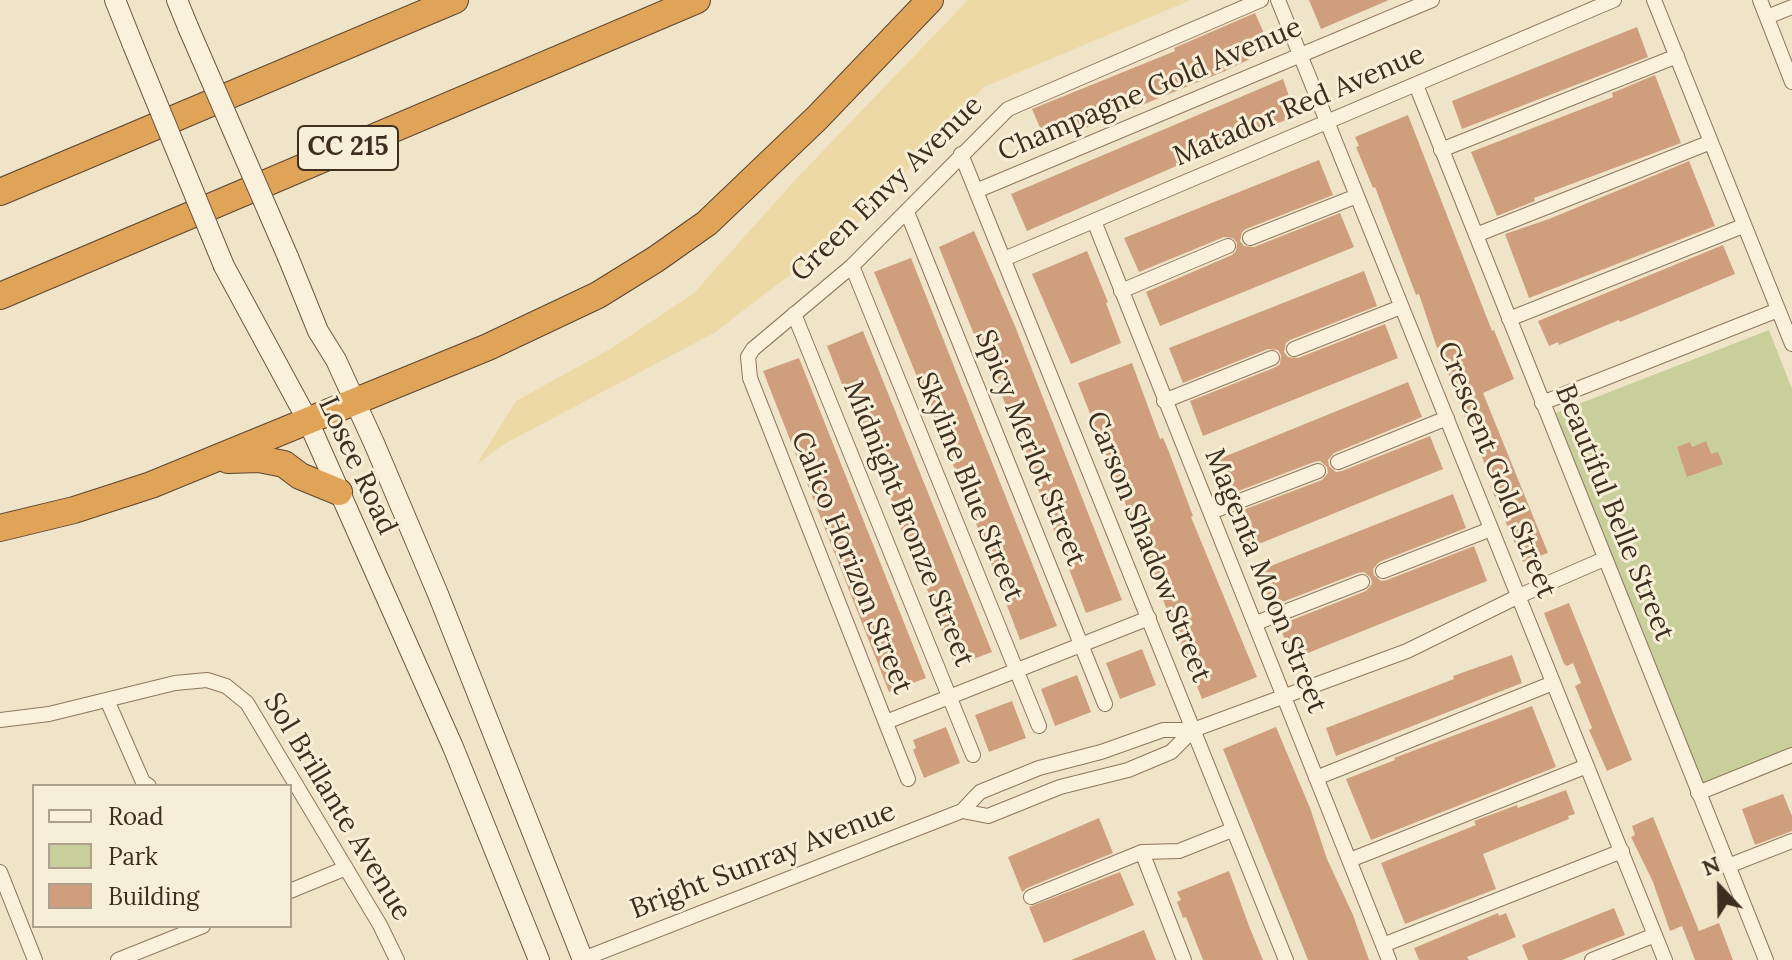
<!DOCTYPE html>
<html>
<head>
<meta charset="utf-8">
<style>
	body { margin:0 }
	#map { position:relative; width:1792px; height:960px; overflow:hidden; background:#f0e4c8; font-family:Lora,serif }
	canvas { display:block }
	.legend { position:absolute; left:32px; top:784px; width:260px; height:144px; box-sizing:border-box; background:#f7eed8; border:2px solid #ada18e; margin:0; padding:10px 14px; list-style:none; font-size:24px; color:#3d2e20 }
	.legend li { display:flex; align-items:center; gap:16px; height:40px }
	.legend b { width:40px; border:2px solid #ada18e }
	.north { position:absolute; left:1680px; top:848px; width:80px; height:80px; -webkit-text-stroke:6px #f7eed8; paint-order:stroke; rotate:338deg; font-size:22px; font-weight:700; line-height:32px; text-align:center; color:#3d2e20 }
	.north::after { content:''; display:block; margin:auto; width:28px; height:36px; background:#3d2e20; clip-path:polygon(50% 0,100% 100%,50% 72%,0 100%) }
</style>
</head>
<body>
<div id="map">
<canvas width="1792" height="960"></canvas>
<ul class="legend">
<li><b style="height:10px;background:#faf1dc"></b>Road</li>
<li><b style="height:22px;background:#c9cf9b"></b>Park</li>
<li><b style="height:22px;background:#cf9f7d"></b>Building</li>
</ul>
<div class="north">N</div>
</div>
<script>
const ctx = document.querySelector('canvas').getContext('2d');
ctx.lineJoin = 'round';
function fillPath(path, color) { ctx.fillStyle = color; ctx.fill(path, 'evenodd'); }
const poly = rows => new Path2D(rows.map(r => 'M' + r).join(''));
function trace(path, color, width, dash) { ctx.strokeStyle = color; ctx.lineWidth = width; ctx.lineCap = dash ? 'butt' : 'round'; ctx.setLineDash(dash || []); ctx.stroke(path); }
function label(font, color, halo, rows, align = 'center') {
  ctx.font = font + ' Lora,serif'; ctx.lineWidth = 6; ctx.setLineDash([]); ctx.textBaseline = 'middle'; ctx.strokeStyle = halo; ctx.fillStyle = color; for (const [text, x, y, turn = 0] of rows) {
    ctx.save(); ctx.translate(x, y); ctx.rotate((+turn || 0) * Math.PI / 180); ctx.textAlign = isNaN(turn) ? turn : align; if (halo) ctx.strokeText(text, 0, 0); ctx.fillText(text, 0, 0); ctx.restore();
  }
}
const green = poly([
	[1769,330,1792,389,1792,748,1701,785,1553,414]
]);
const sand = poly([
	[968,0,1191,0,984,87,859,222,714,333,504,444,477,464,516,401,612,348,694,293,797,178]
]);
const building = poly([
	[1309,0,1389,0,1321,29],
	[1255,13,1271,49,1225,71,1047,144,1032,109,1175,51,1174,48],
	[1637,27,1648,57,1462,129,1452,101],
	[1655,75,1681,143,1534,198,1535,201,1497,216,1471,152,1613,97,1612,93],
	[1283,79,1296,116,1250,134,1027,231,1011,194],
	[1408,115,1492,331,1494,330,1514,379,1483,393,1548,553,1523,562,1490,486,1494,485,1460,406,1439,347,1437,348,1419,294,1416,295,1375,187,1373,188,1356,147,1359,146,1355,137],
	[1319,160,1333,195,1246,229,1242,232,1240,241,1244,246,1254,247,1340,213,1354,247,1160,326,1146,292,1232,255,1236,251,1237,243,1233,238,1224,237,1139,272,1124,238],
	[1689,161,1715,226,1529,298,1505,234,1549,219],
	[974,231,1015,326,1122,600,1086,613,994,375,991,377,939,247],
	[1723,245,1735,274,1620,322,1619,320,1559,345,1558,342,1549,346,1538,321],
	[1087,251,1108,302,1106,303,1121,343,1071,364,1032,274],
	[911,258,1057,626,1020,640,963,489,874,272],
	[1364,271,1377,306,1290,340,1286,343,1284,352,1288,357,1298,358,1385,324,1398,358,1203,436,1190,401,1276,367,1280,364,1281,355,1278,350,1268,349,1183,383,1169,348],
	[863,331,992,652,955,666,941,629,944,628,903,535,890,496,892,495,881,467,877,468,862,429,860,430,827,346],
	[799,358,926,678,889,692,763,371],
	[1132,363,1160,439,1163,438,1169,452,1193,516,1191,517,1257,677,1202,699,1078,383],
	[1408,382,1422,417,1334,453,1328,460,1329,466,1336,472,1342,471,1430,436,1443,469,1249,548,1235,513,1322,480,1328,473,1327,467,1320,461,1314,462,1228,495,1214,461],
	[1706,441,1711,454,1718,452,1723,464,1687,477,1677,447,1690,442,1692,447],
	[1453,494,1466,528,1379,562,1373,569,1374,575,1381,581,1387,580,1474,546,1487,581,1293,659,1279,625,1366,591,1372,584,1371,578,1364,572,1358,573,1272,606,1258,571],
	[1569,603,1632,760,1607,771,1589,730,1592,728,1575,686,1581,683,1573,663,1567,666,1564,664,1544,613],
	[1142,649,1156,685,1120,699,1106,663],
	[1512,655,1522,683,1336,756,1326,728,1454,679,1453,676],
	[1077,675,1091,712,1055,726,1041,689],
	[1012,701,1026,738,989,752,975,715],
	[1532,706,1556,767,1371,840,1346,779,1395,760,1394,758],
	[946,727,960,763,924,778,913,750,916,748,913,740],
	[1276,727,1310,808,1327,859,1353,915,1369,960,1308,960,1223,749],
	[1566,790,1575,814,1568,816,1569,819,1483,854,1496,889,1405,924,1381,863,1476,825,1474,821,1517,805,1518,808],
	[1783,794,1792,816,1792,831,1755,845,1742,809],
	[1653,817,1699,931,1719,923,1733,960,1695,960,1682,926,1670,931,1653,882,1631,837,1635,835,1632,826],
	[1099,818,1113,853,1027,888,1022,892,1008,857],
	[1229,871,1249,926,1263,960,1203,960,1186,917,1183,918,1177,902,1181,900,1177,892],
	[1120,872,1134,905,1044,943,1029,907],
	[1614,908,1625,935,1562,960,1528,960,1522,945],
	[1498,913,1499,916,1506,913,1516,937,1467,957,1469,960,1419,960,1414,948],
	[1144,930,1156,960,1071,960]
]);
const minor = poly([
	[1278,0,1665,960],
	[1654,0,1792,344],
	[1760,0,1792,82],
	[1767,17,1792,7],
	[1416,85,1766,960],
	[1441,150,1677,56],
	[961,154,1286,960],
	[976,191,1432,0],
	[907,212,1105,704],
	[1094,221,1389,960],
	[1476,235,1711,142],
	[1250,238,1357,196],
	[1004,259,1614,0],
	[852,266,1039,726],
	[1121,291,1228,246],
	[794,314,973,755],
	[1509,319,1743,226],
	[1294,349,1401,307],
	[1164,401,1272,358],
	[1542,403,1778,310],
	[1338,462,1447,418],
	[1211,512,1318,471],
	[1383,571,1491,529],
	[1256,623,1362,582],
	[107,700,143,782,149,786],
	[0,720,49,714,175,683,207,680,226,686,247,703,380,925,397,960],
	[886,722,1149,618],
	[1316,778,1553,683],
	[908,779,750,378,748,357,753,349,852,266,1008,109,1261,0],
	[1698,793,1792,755],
	[962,811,988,816,1060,787,1128,770,1171,752,1193,730],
	[1142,852,1184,960],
	[1350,860,1587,766],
	[1728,866,1792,841],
	[0,872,35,960],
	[290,891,346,868],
	[1031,897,1142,852,1179,851,1232,830],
	[1383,945,1622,851],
	[583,959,962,811,980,792,1039,768,1101,752,1163,730,1193,730,1407,651,1519,596,1604,559],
	[118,960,203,926],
	[1592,960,1655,935]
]);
const secondary = poly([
	[115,0,133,45],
	[177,0,188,27],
	[288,257,318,331,336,360,374,443,438,594,583,960],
	[224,266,308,421,453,747,539,960]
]);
const motorway = poly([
	[0,192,455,0],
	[0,296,697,0],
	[228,460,259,459,284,464,300,476,339,492],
	[0,528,74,510,151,485,488,347,598,295,656,259,707,223,817,118,930,0]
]);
const secondaryBridge = poly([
	[188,27,288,257],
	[133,45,224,266]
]);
const shields = [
	[348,148,100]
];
const shieldNames = [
	["CC 215",348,148]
];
const streetNames = [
	["Champagne Gold Avenue",1150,90,-23],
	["Matador Red Avenue",1299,106,-23],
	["Green Envy Avenue",887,189,-44],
	["Spicy Merlot Street",1030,448,68],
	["Losee Road",357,466,65],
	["Crescent Gold Street",1496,470,68],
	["Skyline Blue Street",969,487,68],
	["Beautiful Belle Street",1614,513,68],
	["Midnight Bronze Street",908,524,68],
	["Carson Shadow Street",1148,547,68],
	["Calico Horizon Street",851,563,68],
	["Magenta Moon Street",1265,581,68],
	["Sol Brillante Avenue",337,807,59],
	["Bright Sunray Avenue",763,861,-21]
];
fillPath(green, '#c9cf9b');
fillPath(sand, '#ecd9a5');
fillPath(building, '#cf9f7d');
trace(minor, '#8d765c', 16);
trace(secondary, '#6f573f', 22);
trace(motorway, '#5b4430', 28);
trace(minor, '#faf1dc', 14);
trace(secondary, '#faf1dc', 20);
trace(motorway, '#e0a458', 26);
trace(secondaryBridge, '#6f573f', 22, []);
trace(secondaryBridge, '#faf1dc', 20);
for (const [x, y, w] of shields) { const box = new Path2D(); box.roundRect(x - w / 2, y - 22, w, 44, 6); ctx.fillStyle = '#f7eed8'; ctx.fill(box); trace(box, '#3d2e20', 2); }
label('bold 26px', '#3d2e20', null, shieldNames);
label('28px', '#3d2e20', '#f7eed8', streetNames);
</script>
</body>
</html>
